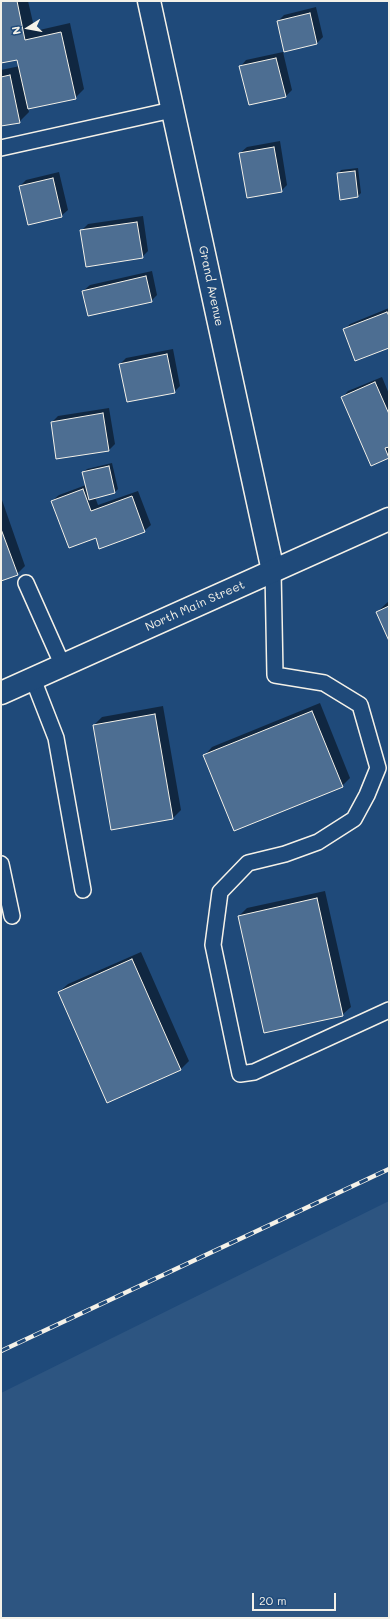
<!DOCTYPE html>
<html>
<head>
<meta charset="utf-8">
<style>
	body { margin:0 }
	#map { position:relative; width:390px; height:1619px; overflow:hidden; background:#1f4a7a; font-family:Mali,sans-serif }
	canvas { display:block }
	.frame { position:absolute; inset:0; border:2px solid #f4f1e8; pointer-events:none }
	.north { position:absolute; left:8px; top:8px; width:40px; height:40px; -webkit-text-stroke:3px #1f4a7a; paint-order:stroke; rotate:259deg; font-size:11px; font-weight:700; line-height:16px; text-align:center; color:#f4f1e8 }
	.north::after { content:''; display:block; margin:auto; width:14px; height:18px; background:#f4f1e8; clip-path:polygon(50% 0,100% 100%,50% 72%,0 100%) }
	.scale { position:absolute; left:252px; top:1593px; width:84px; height:18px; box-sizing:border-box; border:2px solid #f4f1e8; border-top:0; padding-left:5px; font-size:12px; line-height:14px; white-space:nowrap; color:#f4f1e8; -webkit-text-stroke:3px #1f4a7a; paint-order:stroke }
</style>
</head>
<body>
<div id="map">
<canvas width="390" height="1619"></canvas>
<div class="frame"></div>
<div class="north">N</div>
<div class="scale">20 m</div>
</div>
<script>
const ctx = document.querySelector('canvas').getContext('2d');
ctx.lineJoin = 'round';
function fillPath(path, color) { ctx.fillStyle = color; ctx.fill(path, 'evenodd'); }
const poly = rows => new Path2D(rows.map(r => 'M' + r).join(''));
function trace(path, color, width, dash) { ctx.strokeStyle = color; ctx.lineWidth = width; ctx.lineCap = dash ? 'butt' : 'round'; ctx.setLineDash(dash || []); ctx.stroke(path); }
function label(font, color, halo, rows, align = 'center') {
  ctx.font = font + ' Mali,sans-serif'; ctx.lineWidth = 3; ctx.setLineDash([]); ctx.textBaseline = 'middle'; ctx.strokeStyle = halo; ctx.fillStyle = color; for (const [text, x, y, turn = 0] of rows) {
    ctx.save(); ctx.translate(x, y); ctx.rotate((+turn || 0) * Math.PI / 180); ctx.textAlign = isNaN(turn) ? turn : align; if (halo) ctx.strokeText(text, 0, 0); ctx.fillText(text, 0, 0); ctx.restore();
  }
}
const built = poly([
	[389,1201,389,1618,1,1618,1,1393]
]);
const shadow = poly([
	[1,1,28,1,35,31,70,23,84,89,75,98,28,108,29,112,19,122,1,125,1,70,20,66,18,59,1,62],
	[316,7,323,37,317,43,278,21,284,15],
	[283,52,292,90,286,96,240,67,246,60],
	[280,141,287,185,281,191,240,153,247,147],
	[358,168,361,193,358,196,338,174,341,170],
	[59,172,68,210,61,216,20,186,26,180],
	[143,216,148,251,142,257,82,230,88,224],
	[152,271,157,295,151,301,83,291,90,285],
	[389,308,389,347,344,330,350,324],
	[173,349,180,386,174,392,120,364,126,358],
	[382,377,389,394,388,457,342,398,348,391],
	[109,408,115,444,109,450,52,422,58,416],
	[112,463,118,489,115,492,95,497,98,505,138,491,151,525,144,531,96,537,52,501,59,495,86,485,83,472,87,469],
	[2,500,25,566,17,574,1,580],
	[389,601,389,639,377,612],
	[320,703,350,778,342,786,204,756,212,747],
	[163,706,181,810,173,818,94,725,102,717],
	[325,891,351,1007,342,1015,239,916,247,908],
	[141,952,189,1061,181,1069,107,1102,59,992,68,984]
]);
const building = poly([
	[1,1,17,1,25,40,61,32,76,99,28,109,17,60,1,63,1,1],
	[310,13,317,44,284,52,277,21,310,13],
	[276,58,286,97,249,105,239,66,276,58],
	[10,75,20,123,1,126,1,77,10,75],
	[274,147,282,192,247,198,239,153,274,147],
	[355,171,358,197,340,200,337,173,355,171],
	[53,178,62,217,28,225,19,186,53,178],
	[137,222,143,258,86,267,80,230,137,222],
	[146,276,152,302,88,316,82,291,146,276],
	[387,312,389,316,389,348,355,361,343,329,387,312],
	[167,354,175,393,127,402,119,364,167,354],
	[375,382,389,414,389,447,385,448,389,458,371,466,341,397,375,382],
	[103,413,109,451,56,459,51,422,103,413],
	[109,466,115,493,89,500,82,472,109,466],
	[83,489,91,511,132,496,145,532,99,549,96,538,69,548,51,501,83,489],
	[1,529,18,575,1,581,1,529],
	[389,606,389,641,376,612,389,606],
	[312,711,343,787,234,831,203,755,312,711],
	[155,714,173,819,111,830,93,725,155,714],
	[317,898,343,1016,264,1033,238,916,317,898],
	[132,959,181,1070,107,1103,58,992,132,959]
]);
const service = poly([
	[1,148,172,110],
	[273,571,275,675,324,683,360,705,378,768,367,795,354,819,318,842,285,854,248,863,220,892,213,945,240,1074,254,1072,389,1010],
	[26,583,63,666],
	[33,679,56,738,83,890],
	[1,864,12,916]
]);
const minor = poly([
	[149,1,273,571]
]);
const secondary = poly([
	[1,693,389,519]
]);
const rail = poly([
	[1,1351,389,1169]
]);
const streetNames = [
	["Grand Avenue",211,286,78],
	["North Main Street",195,606,-24]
];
fillPath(built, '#2d5581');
fillPath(shadow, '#0007');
fillPath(building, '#4d6e92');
trace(building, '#f4f1e8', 1);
trace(service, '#f4f1e8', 18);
trace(minor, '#f4f1e8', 25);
trace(secondary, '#f4f1e8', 25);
trace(service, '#1f4a7a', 15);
trace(minor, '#1f4a7a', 22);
trace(secondary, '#1f4a7a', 22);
trace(rail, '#f4f1e8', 4.5);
trace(rail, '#1f4a7a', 3, [9]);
label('12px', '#f4f1e8', '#1f4a7a', streetNames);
</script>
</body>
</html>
